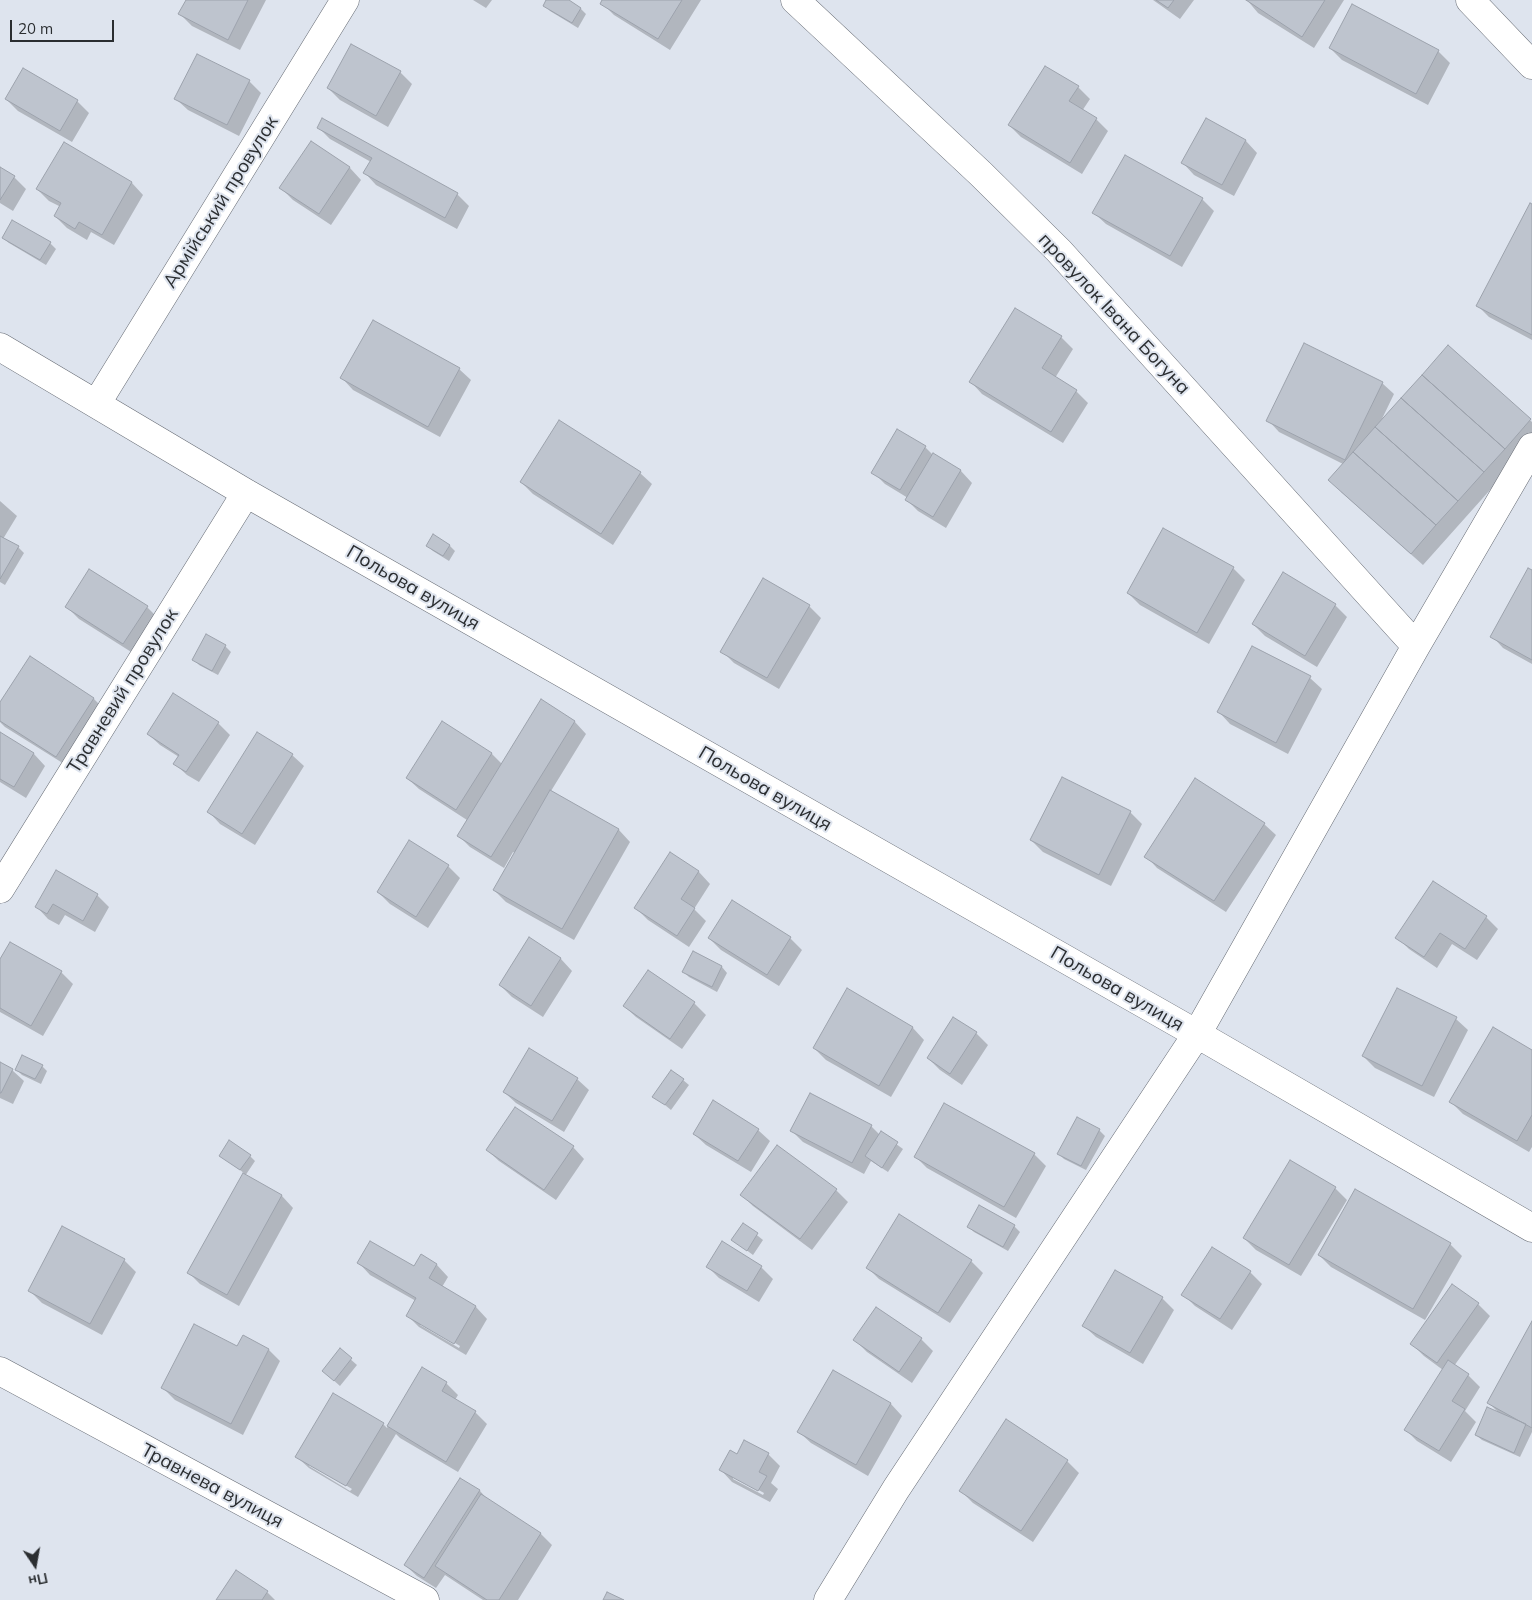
<!DOCTYPE html>
<html>
<head>
<meta charset="utf-8">
<style>
	body { margin:0 }
	#map { position:relative; width:1532px; height:1600px; overflow:hidden; background:#dee4ee; font-family:Mulish,sans-serif }
	canvas { display:block }
	.north { position:absolute; left:10px; top:1540px; width:50px; height:50px; -webkit-text-stroke:4px #dee4ee; paint-order:stroke; rotate:168deg; font-size:14px; font-weight:700; line-height:20px; text-align:center; color:#2b2e31 }
	.north::after { content:''; display:block; margin:auto; width:18px; height:22px; background:#2b2e31; clip-path:polygon(50% 0,100% 100%,50% 72%,0 100%) }
	.scale { position:absolute; left:10px; top:20px; width:104px; height:22px; box-sizing:border-box; border:2px solid #2b2e31; border-top:0; padding-left:6px; font-size:15px; line-height:18px; white-space:nowrap; color:#2b2e31; -webkit-text-stroke:4px #dee4ee; paint-order:stroke }
</style>
</head>
<body>
<div id="map">
<canvas width="1532" height="1600"></canvas>
<div class="north">Пн</div>
<div class="scale">20 m</div>
</div>
<script>
const ctx = document.querySelector('canvas').getContext('2d');
ctx.lineJoin = 'round';
function fillPath(path, color) { ctx.fillStyle = color; ctx.fill(path, 'evenodd'); }
const poly = rows => new Path2D(rows.map(r => 'M' + r).join(''));
function trace(path, color, width, dash) { ctx.strokeStyle = color; ctx.lineWidth = width; ctx.lineCap = dash ? 'butt' : 'round'; ctx.setLineDash(dash || []); ctx.stroke(path); }
function label(font, color, halo, rows, align = 'center') {
  ctx.font = font + ' Mulish,sans-serif'; ctx.lineWidth = 4; ctx.setLineDash([]); ctx.textBaseline = 'middle'; ctx.strokeStyle = halo; ctx.fillStyle = color; for (const [text, x, y, turn = 0] of rows) {
    ctx.save(); ctx.translate(x, y); ctx.rotate((+turn || 0) * Math.PI / 180); ctx.textAlign = isNaN(turn) ? turn : align; if (halo) ctx.strokeText(text, 0, 0); ctx.fillText(text, 0, 0); ctx.restore();
  }
}
const shadow = poly([
	[187,0,266,0,240,50,192,26,180,14],
	[473,0,492,0,486,8],
	[548,0,566,0,581,9,586,14,578,28,550,11,545,5],
	[604,0,701,0,670,50,614,15,602,3],
	[1153,0,1194,0,1180,19],
	[1247,0,1344,0,1314,48,1258,13],
	[352,46,400,72,412,84,388,127,340,100,328,88],
	[1330,48,1438,51,1450,63,1428,105,1342,60],
	[249,81,261,93,239,136,188,110,176,99],
	[1078,87,1090,99,1082,111,1096,119,1108,131,1082,174,1021,137,1009,125],
	[6,99,77,101,89,113,72,142,18,111],
	[1206,119,1246,141,1257,153,1234,196,1194,175,1183,163],
	[319,128,457,194,469,206,457,229,376,185,365,173,371,162,330,139],
	[311,143,350,168,361,180,331,225,293,200,281,188],
	[64,144,132,183,143,195,114,245,91,232,87,240,67,228,55,216,61,207,49,201,37,189],
	[0,169,14,177,26,189,13,211,0,203],
	[1202,199,1214,211,1182,267,1106,224,1094,213],
	[1532,205,1532,340,1489,317,1477,305],
	[3,238,50,243,56,249,46,265,9,243],
	[1061,337,1073,349,1055,378,1076,391,1088,403,1063,443,982,394,971,382],
	[1448,347,1532,422,1532,443,1423,565,1341,492,1343,464,1279,432,1268,420,1382,383,1394,394,1381,421],
	[459,369,471,380,440,437,353,390,342,378],
	[898,431,925,447,933,455,961,471,972,483,946,528,918,511,907,500,908,498,885,484,873,472],
	[640,473,652,484,613,545,533,494,521,482],
	[0,501,17,516,3,539,18,547,24,553,5,585,0,582],
	[433,536,450,546,455,551,449,561,433,551,428,546],
	[1233,568,1245,580,1209,644,1140,605,1128,593],
	[1532,571,1532,664,1503,648,1492,636],
	[1335,605,1347,617,1317,667,1265,636,1253,624],
	[809,606,821,618,779,689,734,663,722,651],
	[67,607,147,607,159,619,136,655,79,619],
	[207,636,225,646,231,652,218,675,199,665,194,659],
	[1253,647,1310,678,1322,689,1288,754,1230,724,1219,712],
	[30,658,94,699,105,710,69,767,5,727,0,722,0,704],
	[541,701,575,722,586,734,551,791,619,830,630,842,574,940,506,902,494,890,515,853,513,852,504,868,470,847,458,835,467,820,419,789,407,778,443,723,492,754,502,764],
	[218,723,230,735,199,782,187,775,175,764,179,757,160,745,148,734],
	[0,733,34,754,45,766,26,798,0,782],
	[292,755,304,766,255,845,220,824,209,812],
	[1130,812,1142,824,1111,886,1043,852,1031,840],
	[1264,824,1276,835,1226,912,1157,868,1146,856],
	[671,854,699,872,710,884,694,909,706,921,689,947,648,920,636,908],
	[448,866,460,878,428,928,390,904,378,892],
	[97,895,109,907,95,932,65,915,59,925,48,919,37,907],
	[1486,917,1498,929,1477,960,1452,944,1437,968,1409,949,1397,937],
	[709,938,790,938,802,950,779,986,721,950],
	[530,939,561,959,572,971,543,1017,512,997,500,985],
	[694,953,722,967,727,973,717,992,689,977,684,972],
	[0,961,61,972,73,984,43,1036,0,1012],
	[648,971,694,1003,706,1015,682,1049,636,1017,624,1006],
	[847,990,913,1028,924,1040,891,1097,826,1060,814,1048],
	[954,1019,976,1033,988,1045,962,1085,940,1070,928,1058],
	[1456,1019,1468,1030,1434,1097,1375,1068,1363,1056],
	[1532,1051,1532,1147,1529,1152,1463,1114,1451,1102],
	[0,1064,12,1070,24,1081,13,1104,0,1098],
	[42,1066,47,1071,41,1084,22,1075,17,1070],
	[577,1079,589,1090,564,1132,516,1103,504,1092],
	[683,1080,689,1085,671,1110,654,1096],
	[1077,1119,1099,1130,1105,1136,1086,1170,1064,1159,1059,1154],
	[871,1126,880,1135,881,1133,903,1149,888,1172,871,1161,864,1174,803,1142,792,1131],
	[758,1130,770,1141,751,1172,706,1145,694,1134],
	[573,1147,584,1159,556,1200,499,1161,487,1150],
	[1034,1154,1046,1166,1016,1218,927,1168,915,1156],
	[221,1156,250,1156,255,1161,245,1176,282,1196,293,1208,239,1306,200,1284,188,1272,244,1173],
	[1335,1188,1347,1200,1301,1276,1256,1250,1244,1238],
	[836,1190,848,1202,812,1250,753,1206,742,1195],
	[743,1224,763,1240,753,1255,733,1240],
	[968,1226,1014,1226,1020,1232,1008,1251,974,1232],
	[1450,1244,1462,1256,1425,1320,1331,1267,1319,1255],
	[421,1256,437,1265,448,1277,442,1287,476,1307,487,1319,466,1355,419,1327,407,1315,416,1301,370,1275,359,1263,414,1268],
	[420,1322,460,1346,459,1348,420,1325],
	[124,1260,136,1272,102,1335,42,1303,30,1291],
	[971,1261,983,1273,950,1323,879,1279,867,1267],
	[707,1266,761,1267,773,1279,759,1302,719,1278],
	[1250,1272,1262,1284,1232,1330,1195,1306,1183,1294],
	[1162,1298,1174,1310,1143,1364,1096,1337,1084,1326],
	[1478,1304,1490,1316,1454,1366,1468,1375,1480,1387,1465,1411,1476,1422,1451,1462,1417,1441,1406,1430,1443,1370,1424,1356,1412,1344],
	[877,1308,921,1339,933,1351,912,1383,867,1352,855,1340],
	[1532,1323,1532,1432,1520,1457,1482,1440,1476,1435,1500,1414,1488,1402],
	[238,1348,269,1350,280,1361,243,1435,175,1400,163,1388],
	[340,1350,357,1365,340,1386,323,1371],
	[422,1369,446,1383,458,1395,455,1400,475,1412,487,1424,458,1472,400,1438,396,1434,358,1497,309,1468,297,1457,383,1424,387,1428],
	[309,1463,352,1489,350,1491,309,1466],
	[833,1372,891,1404,902,1416,868,1476,811,1443,799,1432],
	[1007,1421,1067,1461,1079,1473,1033,1542,973,1503,961,1491],
	[745,1442,768,1454,780,1466,771,1483,778,1489,770,1502,732,1482,721,1470,738,1456],
	[733,1476,764,1493,763,1495,733,1479],
	[460,1479,480,1491,489,1501,541,1534,552,1545,518,1600,483,1600,445,1575,436,1588,417,1576,405,1565],
	[267,1592,275,1600,217,1600]
]);
const building = poly([
	[186,0,248,0,228,40,178,14,186,0],
	[546,0,569,0,581,8,572,23,543,6,546,0],
	[602,0,682,0,658,39,600,4,602,0],
	[1156,0,1174,0,1168,8,1156,0],
	[1246,0,1325,0,1302,37,1246,0],
	[1352,4,1439,50,1416,94,1329,48,1352,4],
	[351,44,401,71,376,116,327,88,351,44],
	[197,54,250,80,227,125,174,99,197,54],
	[1045,66,1079,86,1069,101,1097,118,1070,163,1008,125,1045,66],
	[23,68,78,100,60,131,5,99,23,68],
	[322,118,458,193,445,218,363,173,372,158,317,128,322,118],
	[1206,118,1246,140,1222,185,1181,163,1206,118],
	[311,141,350,167,319,214,279,188,311,141],
	[64,142,132,182,102,235,79,222,75,229,54,216,61,203,36,189,64,142],
	[1125,155,1203,198,1170,256,1092,213,1125,155],
	[0,167,15,176,0,200,0,167],
	[1530,203,1532,204,1532,335,1476,306,1530,203],
	[12,220,51,242,40,260,2,238,12,220],
	[1015,308,1062,336,1042,368,1077,390,1051,432,969,382,1015,308],
	[373,320,460,368,428,427,340,378,373,320],
	[1304,343,1383,382,1345,460,1266,421,1304,343],
	[1448,345,1531,419,1505,449,1422,375,1448,345],
	[1422,375,1505,449,1484,472,1401,398,1422,375],
	[1401,398,1484,472,1458,501,1375,427,1401,398],
	[559,420,641,472,601,534,520,482,559,420],
	[1375,427,1458,501,1436,525,1353,452,1375,427],
	[897,429,926,446,900,490,871,473,897,429],
	[1353,452,1436,525,1411,554,1328,480,1353,452],
	[933,453,961,470,933,517,905,500,933,453],
	[1163,528,1234,567,1197,633,1127,593,1163,528],
	[433,534,450,545,443,556,426,546,433,534],
	[0,536,19,546,0,579,0,536],
	[1528,568,1532,570,1532,660,1490,637,1528,568],
	[89,569,148,606,123,644,65,607,89,569],
	[1283,572,1336,604,1305,656,1252,624,1283,572],
	[763,578,810,605,767,678,720,652,763,578],
	[206,634,226,645,212,671,192,660,206,634],
	[1252,646,1311,676,1276,743,1217,712,1252,646],
	[30,656,94,698,56,757,0,721,0,702,30,656],
	[173,693,219,722,186,772,173,764,179,755,147,734,173,693],
	[541,699,575,721,491,857,457,836,541,699],
	[442,721,492,753,456,810,406,778,442,721],
	[0,732,34,753,14,787,0,779,0,732],
	[257,732,293,754,242,834,207,812,257,732],
	[1062,777,1131,811,1099,875,1030,840,1062,777],
	[1195,778,1265,823,1214,901,1144,857,1195,778],
	[550,790,619,829,562,929,493,890,550,790],
	[409,840,449,865,416,917,377,892,409,840],
	[670,852,699,871,681,899,695,908,677,936,634,908,670,852],
	[56,870,98,894,83,921,53,904,47,914,35,907,56,870],
	[1433,881,1487,916,1465,949,1440,933,1424,957,1395,938,1433,881],
	[732,900,791,937,767,975,708,938,732,900],
	[529,937,561,958,531,1006,499,985,529,937],
	[10,942,62,971,31,1026,0,1008,0,959,10,942],
	[693,951,722,966,712,987,682,972,693,951],
	[648,970,695,1002,670,1039,623,1006,648,970],
	[847,988,913,1027,879,1086,813,1048,847,988],
	[1397,988,1457,1017,1422,1086,1362,1056,1397,988],
	[953,1017,977,1032,950,1074,927,1058,953,1017],
	[1493,1027,1532,1050,1532,1115,1517,1141,1449,1102,1493,1027],
	[529,1048,578,1078,552,1121,503,1092,529,1048],
	[22,1055,43,1065,35,1079,15,1070,22,1055],
	[0,1062,13,1069,1,1093,0,1093,0,1062],
	[671,1070,684,1079,665,1105,652,1097,671,1070],
	[810,1093,872,1125,852,1163,790,1131,810,1093],
	[713,1100,759,1129,738,1161,693,1134,713,1100],
	[944,1103,1035,1153,1004,1207,914,1157,944,1103],
	[515,1107,574,1146,544,1190,486,1150,515,1107],
	[1077,1117,1100,1129,1081,1166,1057,1154,1077,1117],
	[881,1131,898,1142,882,1168,865,1156,881,1131],
	[229,1140,251,1155,240,1170,219,1156,229,1140],
	[777,1145,837,1189,800,1239,740,1195,777,1145],
	[1290,1160,1336,1187,1289,1265,1243,1238,1290,1160],
	[243,1173,282,1195,227,1295,187,1273,243,1173],
	[1355,1189,1451,1243,1413,1309,1318,1255,1355,1189],
	[979,1205,1015,1225,1003,1247,967,1227,979,1205],
	[899,1214,972,1260,938,1313,866,1268,899,1214],
	[743,1223,758,1233,747,1251,731,1240,743,1223],
	[62,1226,125,1259,90,1324,28,1291,62,1226],
	[370,1241,414,1266,421,1254,437,1264,429,1278,476,1306,454,1344,406,1316,416,1298,357,1263,370,1241],
	[722,1241,762,1266,747,1291,706,1267,722,1241],
	[1212,1247,1251,1271,1220,1319,1181,1295,1212,1247],
	[1115,1270,1163,1297,1130,1353,1082,1326,1115,1270],
	[1452,1284,1479,1303,1437,1363,1410,1344,1452,1284],
	[876,1307,922,1338,899,1372,853,1340,876,1307],
	[1532,1321,1532,1428,1487,1403,1532,1321],
	[194,1324,237,1346,243,1335,269,1349,231,1424,161,1388,194,1324],
	[340,1348,352,1358,334,1381,322,1371,340,1348],
	[1448,1360,1469,1374,1452,1401,1465,1409,1439,1451,1404,1430,1448,1360],
	[422,1367,447,1382,442,1391,476,1411,446,1462,387,1426,422,1367],
	[833,1370,891,1403,856,1465,797,1432,833,1370],
	[333,1393,384,1423,346,1486,295,1457,333,1393],
	[1487,1407,1526,1424,1514,1453,1475,1435,1487,1407],
	[1006,1419,1068,1460,1021,1531,959,1491,1006,1419],
	[744,1440,769,1453,759,1472,767,1476,758,1491,719,1470,730,1450,737,1454,744,1440],
	[460,1478,480,1490,424,1578,404,1565,460,1478],
	[481,1494,541,1533,499,1600,487,1600,435,1566,481,1494],
	[236,1570,268,1591,262,1600,216,1600,236,1570],
	[607,1592,624,1600,603,1600,607,1592]
]);
const minor = poly([
	[795,0,981,174,1059,251,1416,646],
	[1470,0,1532,65],
	[0,347,246,493,1197,1034,1532,1228],
	[97,403,345,0],
	[0,889,246,493],
	[0,1371,425,1600],
	[828,1600,896,1489,1197,1034,1416,646,1532,447]
]);
const streetNames = [
	["Армійський провулок",221,202,-58],
	["провулок Івана Богуна",1114,314,47],
	["Польова вулиця",413,588,30],
	["Травневий провулок",123,691,-58],
	["Польова вулиця",765,789,30],
	["Польова вулиця",1117,989,30],
	["Травнева вулиця",212,1486,28]
];
fillPath(shadow, '#0003');
fillPath(building, '#bec4ce');
trace(building, '#9ca2ac', 1);
trace(minor, '#656a73', 29);
trace(minor, '#fff', 28);
label('19px', '#2b2e31', '#dee4ee', streetNames);
</script>
</body>
</html>
